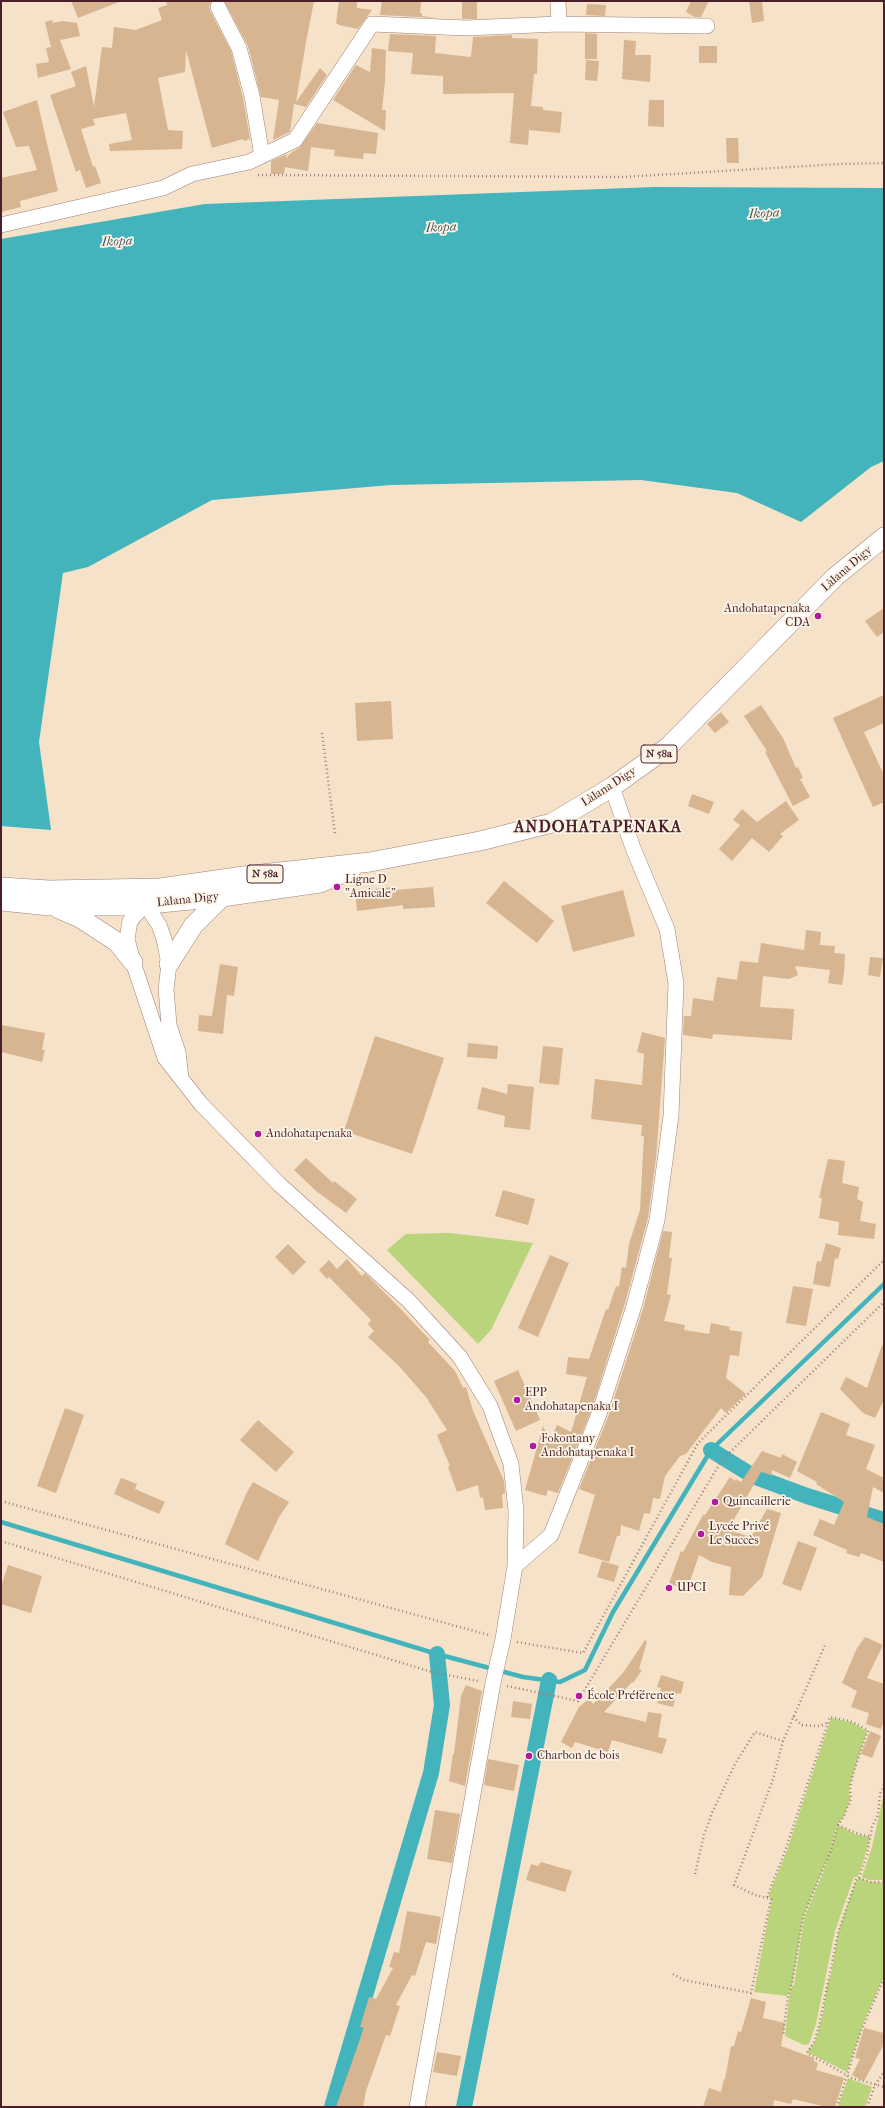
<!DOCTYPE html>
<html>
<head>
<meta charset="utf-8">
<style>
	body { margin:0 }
	#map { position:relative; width:885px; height:2108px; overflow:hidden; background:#f5e2c8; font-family:"IM FELL French Canon",serif }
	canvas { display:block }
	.frame { position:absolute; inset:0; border:2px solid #4a1f2b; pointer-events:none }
</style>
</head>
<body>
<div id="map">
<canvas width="885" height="2108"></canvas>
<div class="frame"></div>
</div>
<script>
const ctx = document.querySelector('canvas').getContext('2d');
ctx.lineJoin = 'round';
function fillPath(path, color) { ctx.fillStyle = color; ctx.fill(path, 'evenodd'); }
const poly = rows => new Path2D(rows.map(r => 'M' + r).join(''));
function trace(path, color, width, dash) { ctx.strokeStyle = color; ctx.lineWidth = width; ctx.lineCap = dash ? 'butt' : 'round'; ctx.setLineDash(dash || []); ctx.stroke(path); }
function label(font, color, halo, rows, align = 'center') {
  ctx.font = font + ' "IM FELL French Canon",serif'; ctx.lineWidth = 3.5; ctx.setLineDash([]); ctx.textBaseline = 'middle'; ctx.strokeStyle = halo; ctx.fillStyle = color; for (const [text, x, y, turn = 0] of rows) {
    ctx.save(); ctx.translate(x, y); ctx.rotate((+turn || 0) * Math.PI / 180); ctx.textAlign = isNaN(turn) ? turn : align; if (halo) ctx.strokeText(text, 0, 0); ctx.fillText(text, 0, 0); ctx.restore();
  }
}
const green = poly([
	[450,1233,533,1243,491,1330,478,1344,387,1250,406,1234],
	[831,1718,851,1722,867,1731,853,1774,849,1789,850,1799,844,1816,837,1825,827,1859,803,1917,792,1985,787,1996,754,1992,772,1898,768,1897,786,1853],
	[884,1793,884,1880,870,1880,862,1877,872,1847],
	[838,1825,855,1834,870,1837,869,1842,860,1872,857,1877,854,1877,835,1931,816,2024,809,2044,804,2045,785,2036,790,1990,794,1985,804,1918,823,1873],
	[859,1878,870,1882,884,1883,884,1976,864,2022,847,2072,807,2052,815,2042,823,2013,827,1985,831,1974,838,1933,855,1883],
	[848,2078,872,2087,865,2107,838,2107]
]);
const water = poly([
	[654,187,884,188,884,461,871,467,801,522,737,493,641,480,391,485,212,500,88,567,63,573,39,742,51,830,1,826,1,239,205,204]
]);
const stream = poly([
	[1,1522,437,1654,523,1677,560,1682,585,1670,613,1612,711,1450,884,1284]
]);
const canal = poly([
	[711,1450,753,1476,807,1496,884,1520],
	[332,2107,431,1773,442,1705,437,1654],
	[464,2107,549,1680]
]);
const building = poly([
	[71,1,119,1,119,2,78,18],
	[166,1,212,1,209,6,210,11,231,51,243,98,250,139,244,141,243,139,212,148,186,50,185,72,158,78,168,130,183,131,182,149,110,151,109,144,132,140,126,113,93,119,95,125,81,129,93,167,95,166,101,183,86,188,80,170,76,172,50,95,76,86,71,72,86,66,94,107,102,47,112,48,114,27,136,30,162,20,158,8,167,5],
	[224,1,314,1,306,42,296,102,320,68,327,75,306,107,294,104,290,132,273,140,279,100,261,97,248,46],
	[339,1,357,1,357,8,372,10,358,29,339,25,336,23],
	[382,1,421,1,420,13,422,13,422,16,438,18,380,15],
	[691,1,709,1,701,17,695,17,686,12],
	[749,1,762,1,764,21,752,23],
	[462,2,477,2,477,19,462,19],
	[587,4,606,5,605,16,586,15],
	[52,20,53,23,62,21,77,23,80,36,60,40,71,69,38,78,36,64,49,62,46,48,51,47,45,22],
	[585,33,597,34,597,59,585,59],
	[390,34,436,36,435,53,471,57,473,37,512,35,512,38,538,39,537,74,534,74,531,106,543,107,543,110,562,112,560,133,529,130,528,145,510,143,514,93,443,94,443,76,411,74,413,53,388,51],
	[624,40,636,41,635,55,651,55,650,82,622,79],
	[699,46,717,46,717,63,699,63],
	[372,48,386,50,385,82,382,110,386,110,385,131,333,100,356,65,370,72],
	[586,60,599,61,597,81,585,80],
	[37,100,58,191,20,201,21,207,1,212,1,178,37,170,29,146,16,147,3,112],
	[649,100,664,100,664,127,648,126],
	[317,123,378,133,376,154,364,153,363,159,334,156,335,150,311,147,308,171,285,167,284,174,271,174,271,161,287,154,286,158,292,152,299,148],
	[726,138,738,138,739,163,727,163],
	[884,608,884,632,877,637,865,621],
	[884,695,884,723,864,732,884,775,884,802,873,807,833,718],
	[391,701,393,739,357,741,355,703],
	[761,705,783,738,796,768,798,767,803,778,800,779,810,797,793,806,765,752,767,751,744,716],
	[721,712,729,722,715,733,707,724],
	[692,794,714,802,709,814,688,806],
	[786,801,799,820,780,834,783,836,769,852,752,838,732,861,719,849,740,825,733,820,742,809,757,822],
	[504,881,554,921,537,943,486,903],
	[393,887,393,890,433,887,435,907,403,909,403,905,357,911,355,891],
	[623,890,635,936,573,952,561,906],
	[806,930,821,932,820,945,835,946,834,953,845,954,844,974,842,985,828,983,830,970,795,966,798,975,789,979,763,976,760,1007,794,1009,792,1040,713,1034,712,1039,683,1035,684,1016,691,1016,693,998,713,1001,717,977,737,980,740,961,758,963,761,943,804,950],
	[870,957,883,958,880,977,868,975],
	[220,964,238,967,234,996,227,995,223,1034,198,1031,199,1015,212,1016],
	[1,1025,45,1033,42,1050,45,1050,42,1062,1,1052],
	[642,1032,665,1038,656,1158,648,1218,625,1303,591,1411,558,1493,548,1490,546,1496,525,1490,543,1426,550,1441,557,1425,571,1432,587,1377,566,1374,568,1357,589,1359,606,1309,608,1310,616,1286,619,1287,622,1267,626,1268,629,1244,640,1210,644,1136,641,1136,642,1125,591,1119,595,1079,642,1085,644,1054,637,1052],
	[375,1036,444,1058,412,1154,344,1131],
	[468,1043,498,1046,497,1059,467,1057],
	[543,1046,563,1048,559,1085,539,1083],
	[508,1084,534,1087,530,1130,504,1127,505,1116,477,1109,482,1087,507,1094],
	[306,1158,333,1183,334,1181,357,1199,346,1213,316,1191,294,1170],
	[828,1159,845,1161,842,1183,859,1187,857,1199,863,1202,860,1221,876,1224,874,1239,838,1235,839,1222,819,1218,822,1198,819,1198],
	[503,1190,535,1199,528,1225,495,1216],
	[663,1231,672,1232,669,1258,672,1258,667,1294,671,1295,664,1321,685,1325,684,1330,709,1334,711,1323,730,1327,729,1330,742,1332,739,1356,730,1355,726,1378,746,1394,726,1413,721,1408,686,1454,680,1456,665,1476,660,1499,653,1498,650,1514,644,1513,639,1531,621,1525,620,1536,617,1536,609,1562,578,1553,595,1495,579,1489,608,1417,643,1309],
	[826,1243,841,1248,838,1259,835,1258,830,1287,813,1284,817,1261,821,1262],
	[288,1244,306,1262,293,1275,275,1257],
	[550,1255,569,1263,538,1337,518,1328],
	[347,1259,362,1276,365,1273,394,1302,430,1340,428,1342,455,1371,463,1388,466,1387,473,1411,504,1481,505,1494,502,1494,503,1508,485,1510,483,1497,480,1498,478,1485,457,1492,448,1467,450,1466,437,1435,447,1430,426,1397,399,1366,368,1337,374,1331,368,1324,371,1320,329,1277,327,1279,319,1270,329,1260,337,1269],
	[793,1286,813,1289,806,1326,786,1323],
	[882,1345,884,1346,884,1400,875,1418,863,1413,840,1389,846,1377,867,1388],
	[518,1370,540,1420,516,1431,494,1381],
	[65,1408,84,1415,56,1493,37,1486],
	[821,1412,850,1424,846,1435,875,1445,866,1469,884,1478,884,1493,873,1487,867,1517,884,1524,884,1562,861,1553,859,1557,846,1553,847,1550,813,1535,820,1519,834,1525,844,1502,816,1484,817,1482,797,1471],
	[258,1420,294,1452,276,1472,240,1440],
	[762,1451,781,1458,782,1454,797,1462,790,1478,772,1470,771,1475,761,1472,728,1530,751,1537,767,1509,781,1513,762,1577,743,1596,729,1595,731,1567,712,1562,699,1555,687,1590,669,1583,681,1551,683,1552,703,1515,705,1515,730,1477,735,1481,736,1479,741,1482],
	[121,1478,137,1484,135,1489,165,1502,159,1514,114,1494],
	[253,1482,289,1502,279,1517,258,1561,225,1544,246,1494],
	[798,1541,817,1548,801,1591,782,1584],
	[602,1561,619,1566,614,1582,597,1577],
	[8,1565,42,1576,31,1613,1,1604,1,1587],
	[865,1637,883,1645,867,1678,884,1684,884,1721,881,1729,866,1724,869,1713,851,1707,857,1691,842,1683,857,1648],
	[645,1640,647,1642,639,1669,642,1670,633,1683,632,1682,604,1712,646,1722,648,1712,662,1714,658,1737,667,1739,662,1754,612,1740,608,1752,575,1742,572,1748,561,1742,579,1707,589,1699,593,1704,606,1691,623,1673],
	[661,1675,684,1682,681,1694,677,1693,673,1707,657,1703,661,1688,657,1687],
	[466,1685,482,1691,465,1786,449,1781,453,1754,454,1754,461,1696],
	[513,1701,532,1704,530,1719,511,1717],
	[870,1731,881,1736,872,1758,861,1754],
	[488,1759,519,1765,514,1791,484,1785],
	[435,1810,460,1814,452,1863,427,1859],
	[541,1862,572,1871,565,1892,526,1880,531,1864,538,1866],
	[407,1911,441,1917,436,1944,426,1942,415,1976,412,1975,396,2005,400,2006,390,2036,386,2035,366,2091,363,2107,336,2107,364,2028,360,2027,369,1997,376,1999,393,1968,389,1967,394,1952,399,1953],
	[751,1998,766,2002,763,2018,785,2023,781,2046,814,2058,814,2061,818,2063,816,2070,844,2078,835,2107,826,2107,793,2099,791,2104,774,2100,773,2107,703,2107,709,2088,721,2092,724,2079,725,2079,731,2046,734,2046,738,2031,741,2032],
	[864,2028,884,2033,884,2044,864,2081,852,2075,860,2059,855,2058],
	[437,2052,461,2056,457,2076,433,2072]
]);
const path = poly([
	[258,175,623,177,840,164,884,163],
	[322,733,335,834],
	[1,1501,489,1635],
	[1,1541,432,1672,478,1681],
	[517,1642,583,1653,698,1443,884,1260],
	[507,1686,578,1701,722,1460,884,1302],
	[793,1717,802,1725,820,1726,827,1723],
	[884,1785,880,1794,878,1815,872,1827,867,1855,859,1878,856,1880,838,1933,819,2026,814,2042,807,2053,852,2078,884,2087],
	[838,1825,856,1833,871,1837],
	[695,1874,704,1835,712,1813,735,1764,755,1732,783,1741],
	[859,1878,871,1882,884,1882],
	[767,1897,784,1854,830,1717,850,1721,868,1730,853,1774,850,1789,851,1799,844,1816,838,1825,831,1850,803,1917,792,1984,788,1996,783,2036],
	[673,1974,684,1980,751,1993,771,1899,755,1895,734,1885,773,1779,783,1741,826,1643],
	[837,2107,860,2034,884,1978],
	[867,2107,875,2085,884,2072]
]);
const minor = poly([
	[558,1,559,24],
	[218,7,239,48,252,96,262,156],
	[1,225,163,188,192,174,249,162,295,140,372,24,466,28,559,24,707,26],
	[139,899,146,905,159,925,164,939,169,964,166,989,169,1025,178,1052,181,1078],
	[150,899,130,921,127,939,133,962,165,1058,201,1104,280,1185,409,1301,460,1357,490,1406,511,1464,516,1511,515,1566,503,1639,493,1683,417,2107],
	[515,1566,551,1535,599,1414,634,1306,657,1220,671,1116,676,983,667,929,633,848,612,787]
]);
const major = poly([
	[1,887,49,890,160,888,244,876,370,862,480,841,552,823,612,787,668,747,835,577,884,537],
	[1,901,50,906,129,906,222,897,320,883,351,870],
	[59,909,80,918,117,942,133,962],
	[169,964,193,926,222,897]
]);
const markers = [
	[818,616,4,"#b5179e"],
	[337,887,4,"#b5179e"],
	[258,1134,4,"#b5179e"],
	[517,1400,4,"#b5179e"],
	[533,1446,4,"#b5179e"],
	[715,1502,4,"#b5179e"],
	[701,1534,4,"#b5179e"],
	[669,1588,4,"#b5179e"],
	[579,1696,4,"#b5179e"],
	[529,1756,4,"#b5179e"]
];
const shields = [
	[659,754,36],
	[265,874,36]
];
const shieldNames = [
	["N 58a",659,754],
	["N 58a",265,874]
];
const streetNames = [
	["Làlana Digy",847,569,-41],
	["Làlana Digy",609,787,-33],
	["Làlana Digy",188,900,-6]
];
const poiNames = [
	["Andohatapenaka",810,609,"right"],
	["CDA",810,623,"right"],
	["Ligne D",345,880],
	["\"Amicale\"",345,894],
	["Andohatapenaka",266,1134],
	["EPP",525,1393],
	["Andohatapenaka I",525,1407],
	["Fokontany",541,1439],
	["Andohatapenaka I",541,1453],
	["Quincaillerie",723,1502],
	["Lycée Privé",709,1527],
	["Le Succès",709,1541],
	["UPCI",677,1588],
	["École Préférence",587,1696],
	["Charbon de bois",537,1756]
];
const waterNames = [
	["Ikopa",764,214,-3],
	["Ikopa",441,228,-3],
	["Ikopa",117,242,-3]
];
const districtNames = [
	["ANDOHATAPENAKA",598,828]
];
fillPath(green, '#b9d47a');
fillPath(water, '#43b3bc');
trace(stream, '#43b3bc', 4.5);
trace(canal, '#43b3bc', 16);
fillPath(building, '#d6b590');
trace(minor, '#a0807a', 16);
trace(major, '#a0807a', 20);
trace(path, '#a0807a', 2.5, [1, 3]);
trace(minor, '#fff', 15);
trace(major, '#fff', 19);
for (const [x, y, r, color] of markers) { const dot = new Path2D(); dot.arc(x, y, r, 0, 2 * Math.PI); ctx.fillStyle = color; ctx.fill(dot); trace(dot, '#fcf5e5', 1.5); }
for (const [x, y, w] of shields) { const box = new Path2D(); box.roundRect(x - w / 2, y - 9, w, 18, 3); ctx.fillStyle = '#fcf5e5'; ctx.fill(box); trace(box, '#4a1f2b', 1); }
label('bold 11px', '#4a1f2b', null, shieldNames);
label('12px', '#4a1f2b', '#fcf5e5', streetNames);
label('12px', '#4a1f2b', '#fcf5e5', poiNames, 'left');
label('italic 13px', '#475a65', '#fcf5e5', waterNames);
ctx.letterSpacing = '1px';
label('bold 16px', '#4a1f2b', '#fcf5e5', districtNames);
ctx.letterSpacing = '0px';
</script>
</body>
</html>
